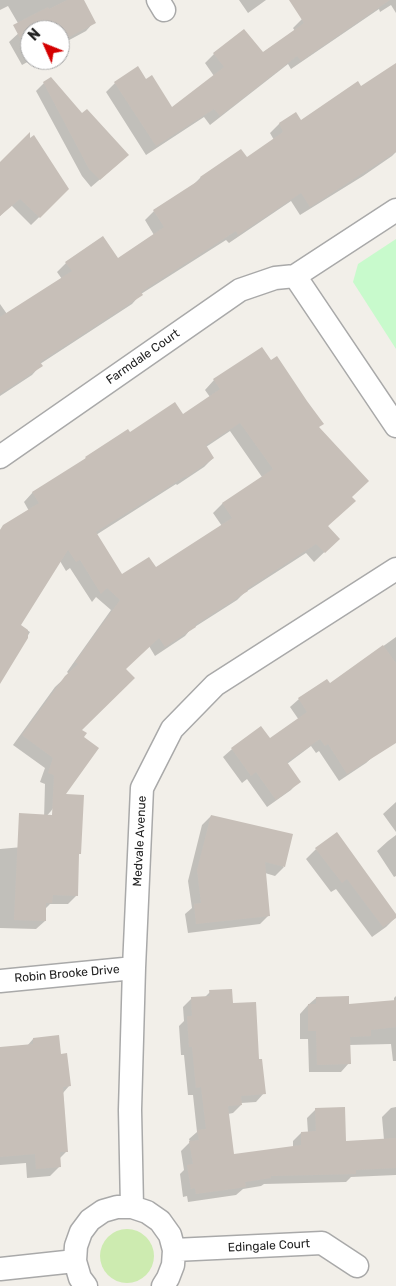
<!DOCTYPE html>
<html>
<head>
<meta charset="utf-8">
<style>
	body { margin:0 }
	#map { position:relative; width:396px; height:1286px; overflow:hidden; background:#f2efe9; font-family:Rubik,sans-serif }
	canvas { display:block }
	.north { position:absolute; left:20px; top:20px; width:50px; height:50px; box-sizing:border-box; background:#fff; border:1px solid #a7a7a7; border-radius:50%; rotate:314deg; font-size:14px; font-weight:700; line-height:20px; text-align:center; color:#222 }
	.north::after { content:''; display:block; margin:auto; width:18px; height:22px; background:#d40000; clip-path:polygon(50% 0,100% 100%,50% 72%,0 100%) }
</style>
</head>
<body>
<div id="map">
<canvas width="396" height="1286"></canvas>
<div class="north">N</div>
</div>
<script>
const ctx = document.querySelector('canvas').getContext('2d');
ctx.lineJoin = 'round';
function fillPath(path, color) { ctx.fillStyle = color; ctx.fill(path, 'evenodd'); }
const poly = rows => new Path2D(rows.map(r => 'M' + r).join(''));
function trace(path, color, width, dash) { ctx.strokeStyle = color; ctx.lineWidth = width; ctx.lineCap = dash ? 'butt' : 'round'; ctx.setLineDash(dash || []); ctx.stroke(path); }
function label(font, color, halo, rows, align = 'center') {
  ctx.font = font + ' Rubik,sans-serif'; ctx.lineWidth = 4.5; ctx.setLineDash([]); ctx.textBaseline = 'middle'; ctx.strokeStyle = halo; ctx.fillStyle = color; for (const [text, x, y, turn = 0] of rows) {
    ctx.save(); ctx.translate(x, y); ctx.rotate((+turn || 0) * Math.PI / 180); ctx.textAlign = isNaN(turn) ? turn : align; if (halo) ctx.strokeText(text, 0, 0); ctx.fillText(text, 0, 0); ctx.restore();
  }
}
const grass = poly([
	'100 1256a27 27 0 1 1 54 0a27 27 0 1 1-54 0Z'
]);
const park = poly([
	[396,239,396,349,353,282,358,264]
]);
const shadow = poly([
	[0,0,82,0,94,22,86,31,60,45,60,30,30,30,30,60,31,60,22,65,9,42,22,30,8,6,0,10],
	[239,0,266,0,248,13],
	[332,0,396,0,396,13,391,5,380,12,379,9,291,69,288,64,210,125,204,117,146,155,106,92,115,83,145,81,172,109,214,76,205,63,214,54,262,53,295,31,293,28,302,19],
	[396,65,396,152,392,156,363,176,300,215,291,201,229,243,226,240,141,294,132,304,40,364,41,365,32,375,0,396,0,304,7,314,62,279,57,272,66,263,118,260,154,235,145,220,154,211,191,187,200,178,247,159,274,140,270,133,279,124,295,114,301,122,361,88],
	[44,83,119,163,91,187,82,176,36,91],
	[0,164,68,189,31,225,11,205,0,216],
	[261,349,318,428,350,497,327,527,338,539,314,562,306,553,244,593,237,600,190,630,185,636,155,656,149,646,125,669,80,730,82,737,98,748,51,811,44,819,45,784,40,782,45,768,13,745,55,687,69,674,67,672,111,610,96,597,92,602,70,568,66,571,60,561,19,625,30,632,0,682,0,530,29,511,24,502,33,492,80,463,86,458,129,433,182,416,210,397,205,390,214,380],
	[230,431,262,477,222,504,213,513,222,526,156,569,122,576,96,535,176,484,177,485,204,467,213,458,206,447],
	[396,637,396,736,366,763,339,781,319,751,316,753,311,746,287,764,299,781,291,790,267,807,247,779,242,783,223,757,232,749,270,740,299,720,290,707,299,699,329,685],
	[396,802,396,832,383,814],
	[211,816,284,867,275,876,265,873,269,915,260,924,188,933,185,914,192,908,188,881,202,825],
	[396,835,396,876,394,877,377,851,388,841],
	[78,842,76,896,68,904,50,904,45,909,45,921,36,929,0,928,0,849],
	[316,849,396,916,396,917,386,927,372,937,336,889,331,892,306,859],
	[210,992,231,1004,258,1061,264,1093,256,1102,241,1103,241,1105,233,1113,228,1114,233,1156,293,1148,293,1141,301,1133,308,1133,307,1118,316,1109,345,1142,384,1140,382,1117,391,1108,396,1107,396,1175,351,1177,346,1182,264,1184,261,1186,243,1189,236,1195,188,1202,187,1196,183,1197,180,1174,184,1170,181,1151,190,1142,189,1139,197,1132,193,1095,188,1095,184,1055,181,1055,179,1026,184,1021,183,1007,192,998,204,998],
	[396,996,396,1061,393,1061,391,1044,349,1045,349,1063,341,1072,309,1072,308,1039,300,1039,300,1014,308,1005,316,998,348,1006,394,1001,394,998],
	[33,1039,60,1055,69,1086,63,1093,67,1151,59,1159,60,1166,50,1176,27,1178,26,1163,0,1165,0,1048,27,1046]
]);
const building = poly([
	[67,0,84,0,96,23,60,42,60,30,30,30,30,57,13,25,48,7,49,9],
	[289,0,390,0,301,61,297,56,220,116,214,109,156,146,114,82,138,66,146,79,152,75,172,107,224,67,213,53,244,29,263,52,304,23],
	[396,63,396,152,310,207,301,193,238,235,236,231,141,292,143,295,40,362,43,366,0,394,0,317,72,271,65,262,103,236,118,258,164,227,153,210,201,179,200,177,241,149,247,157,283,132,279,123,296,112,301,120,358,81,361,86],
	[51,77,82,113,87,109,129,155,100,180,89,169,43,82],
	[30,132,30,138,34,135,69,189,40,218,20,199,0,216,0,162],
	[262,347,271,360,277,356,307,401,324,424,319,427,369,481,352,497,356,501,328,526,340,539,325,553,316,544,247,589,248,591,195,625,196,627,165,647,159,638,126,669,135,678,82,730,87,733,84,737,99,748,66,794,84,795,81,854,79,854,78,896,53,895,52,903,46,903,46,921,14,920,19,813,52,815,54,775,48,773,53,758,22,735,65,676,78,664,75,662,120,600,107,588,101,594,80,560,76,562,68,550,21,625,28,630,28,638,0,684,0,530,3,525,39,503,32,492,86,458,85,457,128,429,130,432,175,402,183,414,220,389,213,379],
	[240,423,273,469,222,503,232,518,156,567,149,557,122,574,96,532,186,476,187,477,214,458,206,445],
	[383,645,396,663,396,743,347,774,328,744,325,746,320,739,287,762,301,782,276,800,256,772,251,776,231,748,261,726,270,738,307,712,298,698,327,679,330,683],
	[211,815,293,834,285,867,265,862,270,916,196,924,194,904,201,903,197,870],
	[337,832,396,914,396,918,383,927,347,879,342,883,315,848],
	[232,989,233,1003,256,1002,259,1059,262,1059,266,1094,241,1096,242,1105,228,1106,234,1154,301,1145,301,1132,316,1131,315,1108,345,1107,346,1141,396,1138,396,1168,356,1170,356,1174,271,1176,271,1178,245,1182,246,1187,196,1194,195,1188,191,1189,187,1165,193,1164,189,1141,199,1140,197,1130,206,1129,201,1087,196,1088,192,1047,189,1047,187,1016,192,1016,191,997,210,996,209,990],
	[349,996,349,1004,396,1000,396,1027,371,1030,371,1036,350,1037,351,1064,317,1065,316,1031,308,1031,308,1004,316,1004,316,997],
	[59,1035,61,1054,67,1053,71,1086,63,1087,68,1152,60,1152,61,1167,36,1169,35,1154,0,1157,0,1047,33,1044,33,1038]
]);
const minor = poly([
	[158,0,164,10],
	[295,276,396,426],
	[0,457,240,290,275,278,295,276,396,210],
	[0,981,134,968],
	[132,1207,130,1110,134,968,142,788,172,729,215,685,396,569],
	[174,1250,322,1243,357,1266],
	[0,1269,75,1261],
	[86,1286,80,1278,75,1261,76,1246,81,1232,90,1220,103,1211,117,1207,132,1207,147,1212,160,1221,170,1235,174,1250,173,1265,168,1278,163,1286]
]);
const streetNames = [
	["Farmdale Court",143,357,-35],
	["Medvale Avenue",140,841,-87],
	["Robin Brooke Drive",67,974,-5],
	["Edingale Court",269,1246,-3]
];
fillPath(grass, '#cdebb0');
fillPath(park, '#c8facc');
fillPath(shadow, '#0003');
fillPath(building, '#c7bfb8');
trace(minor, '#a9a9a9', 25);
trace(minor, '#fff', 22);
label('12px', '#222', '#fff', streetNames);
</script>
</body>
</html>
